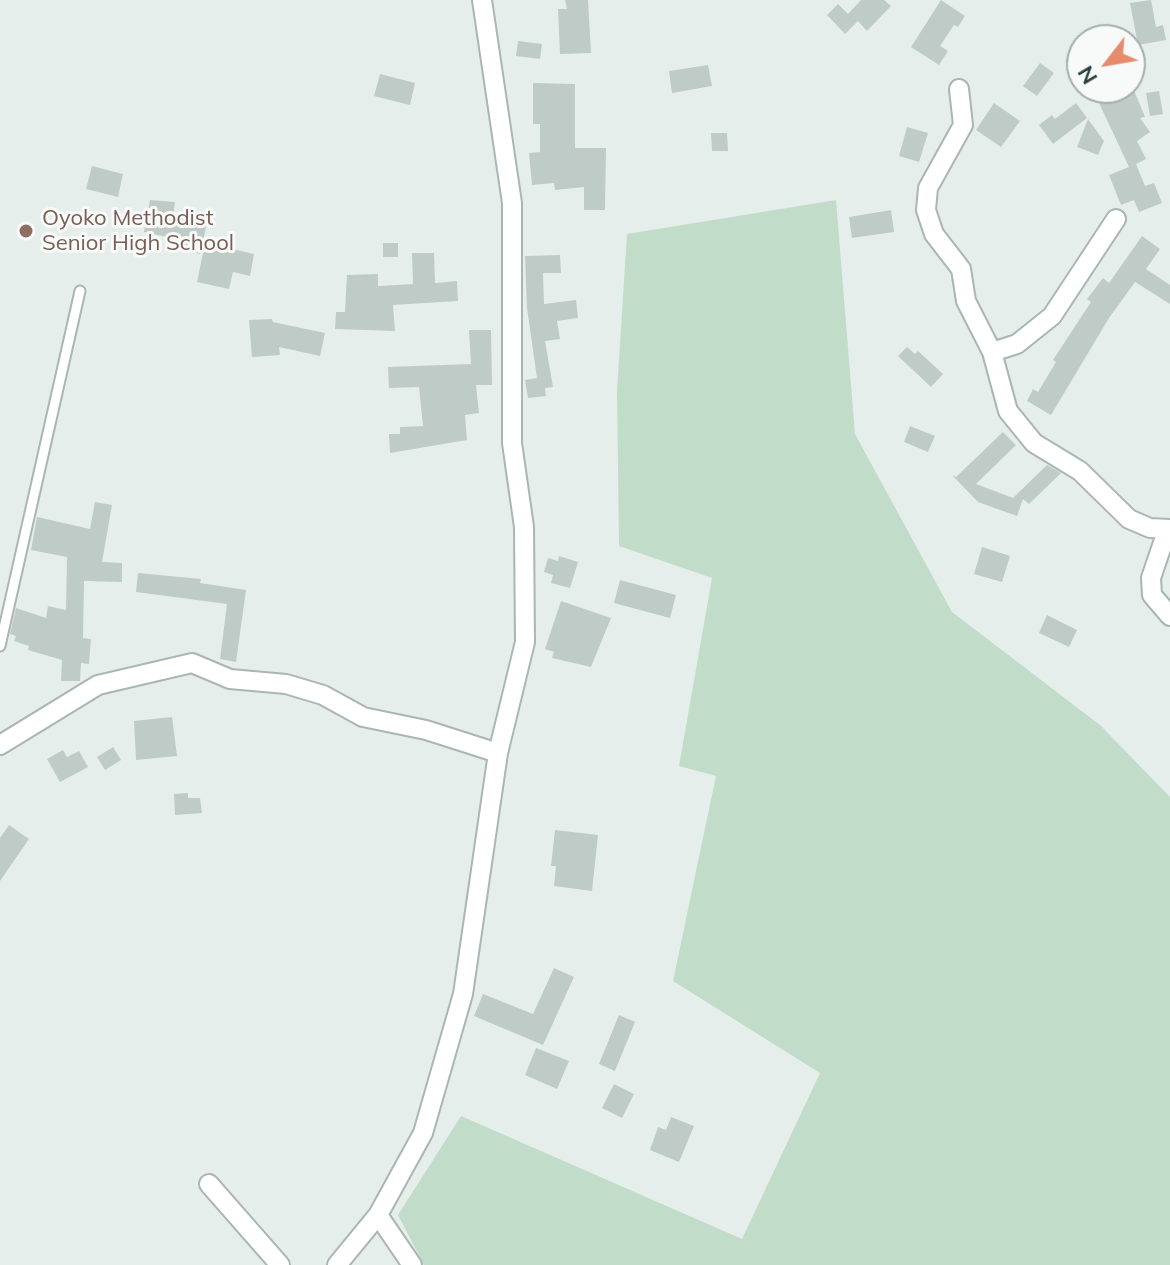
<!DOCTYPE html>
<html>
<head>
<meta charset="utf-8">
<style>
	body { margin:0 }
	#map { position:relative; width:1170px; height:1265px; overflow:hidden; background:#e6eeeb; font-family:Mulish,sans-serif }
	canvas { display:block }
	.north { position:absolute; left:1066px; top:24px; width:80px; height:80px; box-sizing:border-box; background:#f7faf9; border:2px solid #a3afac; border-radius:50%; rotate:239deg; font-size:22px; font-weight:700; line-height:32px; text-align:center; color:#263f38 }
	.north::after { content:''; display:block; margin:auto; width:28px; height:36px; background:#e68b6c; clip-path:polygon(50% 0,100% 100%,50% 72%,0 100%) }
</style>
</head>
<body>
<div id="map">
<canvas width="1170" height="1265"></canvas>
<div class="north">N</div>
</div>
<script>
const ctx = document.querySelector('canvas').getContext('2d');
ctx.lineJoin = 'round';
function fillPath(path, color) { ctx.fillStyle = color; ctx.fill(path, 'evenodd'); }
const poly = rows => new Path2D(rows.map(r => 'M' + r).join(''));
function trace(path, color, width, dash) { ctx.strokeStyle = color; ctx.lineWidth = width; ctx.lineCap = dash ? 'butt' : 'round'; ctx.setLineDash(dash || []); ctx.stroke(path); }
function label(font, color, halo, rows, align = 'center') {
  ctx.font = font + ' Mulish,sans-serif'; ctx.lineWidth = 6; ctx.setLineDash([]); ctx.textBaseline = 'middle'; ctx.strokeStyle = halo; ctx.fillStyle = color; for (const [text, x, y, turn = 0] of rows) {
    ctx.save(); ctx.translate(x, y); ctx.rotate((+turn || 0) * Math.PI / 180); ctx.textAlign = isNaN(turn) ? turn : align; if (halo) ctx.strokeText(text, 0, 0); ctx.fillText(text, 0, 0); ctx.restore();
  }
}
const green = poly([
	[836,200,855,434,952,612,1100,725,1170,797,1170,1265,424,1265,398,1215,461,1116,742,1239,820,1073,673,981,716,776,679,766,712,578,619,546,617,391,627,234]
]);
const building = poly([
	[565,0,588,0,591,53,560,54,558,9,567,9],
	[861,0,884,0,891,6,867,31,858,21,845,34,827,15,838,4,848,14],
	[941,0,965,16,958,27,954,25,940,46,948,51,939,65,911,47],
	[1151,0,1156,27,1163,25,1166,40,1138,45,1130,3],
	[518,41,542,44,540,59,516,56],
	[1040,63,1054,73,1037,96,1023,86],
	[708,65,712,86,672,93,669,71],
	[380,74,415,83,410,105,374,96],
	[533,83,575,84,575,148,606,148,605,210,584,210,584,187,555,190,554,183,532,185,529,153,540,152,540,124,533,124],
	[1092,88,1133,88,1145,117,1140,118,1150,132,1137,141,1146,159,1136,164,1145,186,1154,183,1162,203,1139,212,1134,200,1121,205,1109,175,1129,167],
	[1159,91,1163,114,1150,116,1146,93],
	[994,103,1020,121,1001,147,976,130],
	[1076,103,1087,118,1053,144,1039,125,1052,115,1055,119],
	[1088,119,1104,141,1098,155,1077,147],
	[907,127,928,133,919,162,899,156],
	[711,133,727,133,728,151,712,151],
	[92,166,123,174,118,197,86,189],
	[150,200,175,202,173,216,207,223,200,254,170,245,172,238,144,232],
	[891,210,894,232,852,238,849,217],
	[1142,236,1160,249,1146,269,1170,285,1170,304,1135,282,1109,318,1051,415,1027,401,1033,389,1038,392,1056,362,1053,360,1091,302,1087,299,1103,278,1109,283],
	[205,243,254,254,250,276,233,272,229,289,197,282],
	[383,243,398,243,398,257,383,257],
	[412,253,434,253,435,283,457,281,458,301,393,305,395,331,335,329,336,312,345,312,347,275,378,274,378,286,413,284],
	[560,255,561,273,543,273,544,304,576,300,578,318,557,321,560,339,545,341,553,387,545,388,546,396,528,398,525,380,537,378,527,308,525,256],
	[272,319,273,322,325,333,320,356,279,347,280,355,252,357,249,320],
	[469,330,491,330,492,385,476,385,479,413,465,415,467,440,390,453,389,434,400,434,400,427,423,426,419,387,389,388,388,367,471,364],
	[907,347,915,354,918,351,943,374,931,387,898,356],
	[910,426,935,436,928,452,904,442],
	[1003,432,1016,445,976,484,1013,498,1047,465,1061,473,1029,504,1023,499,1017,516,978,502,952,475,956,477],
	[95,502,112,505,102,562,122,563,122,582,84,581,83,638,91,639,89,664,81,663,80,681,61,681,62,660,28,650,29,646,14,641,16,636,10,634,16,608,46,618,48,606,66,610,67,557,31,550,37,517,90,529],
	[982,547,1010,556,1002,582,974,574],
	[559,556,578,562,570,588,551,583,553,575,544,572,548,558,558,561],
	[138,573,201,579,200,583,246,590,236,662,220,659,227,604,136,592],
	[620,580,676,595,670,618,614,603],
	[561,601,611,618,591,667,552,658,554,652,545,649],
	[1047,615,1077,630,1069,647,1039,633],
	[172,717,177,756,136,760,134,721],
	[113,747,121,760,105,770,97,757],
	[63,750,67,757,79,751,88,767,60,782,47,759],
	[188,793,188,798,200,798,202,813,175,815,174,794],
	[9,825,29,839,0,881,0,838],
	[555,830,598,835,592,891,554,886,556,866,551,866],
	[554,968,574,977,543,1045,474,1016,483,994,533,1014],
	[619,1015,635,1022,615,1071,599,1064],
	[536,1048,569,1061,557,1089,525,1075],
	[614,1084,634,1094,622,1118,602,1108],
	[671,1117,694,1126,679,1162,650,1150,658,1127,666,1130]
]);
const lane = poly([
	[0,646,80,291]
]);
const street = poly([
	[959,89,963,125,928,188,926,210,934,234,961,269,966,301,992,352,1008,411,1034,443,1080,471,1129,519,1150,528,1170,529],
	[992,352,1017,344,1052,316,1116,219],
	[1167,531,1151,578,1152,595,1170,616],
	[0,745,98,685,192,663,230,679,286,684,323,695,363,717,426,730,498,753],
	[209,1184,280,1265],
	[378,1215,412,1265],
	[337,1265,378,1215,423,1133,463,994,498,753,525,642,524,527,512,443,512,203,482,0]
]);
const markers = [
	[26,231,8,"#8d6e63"]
];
const educationNames = [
	["Oyoko Methodist",42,218],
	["Senior High School",42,243]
];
fillPath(green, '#c1ddc9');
fillPath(building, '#bfcbc7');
trace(lane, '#a9b6b2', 13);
trace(street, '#a9b6b2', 22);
trace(lane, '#fff', 9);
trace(street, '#fff', 18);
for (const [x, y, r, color] of markers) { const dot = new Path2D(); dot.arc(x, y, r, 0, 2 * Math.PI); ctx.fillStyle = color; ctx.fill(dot); trace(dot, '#f7faf9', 3); }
label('22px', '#785e54', '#f7faf9', educationNames, 'left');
</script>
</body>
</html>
